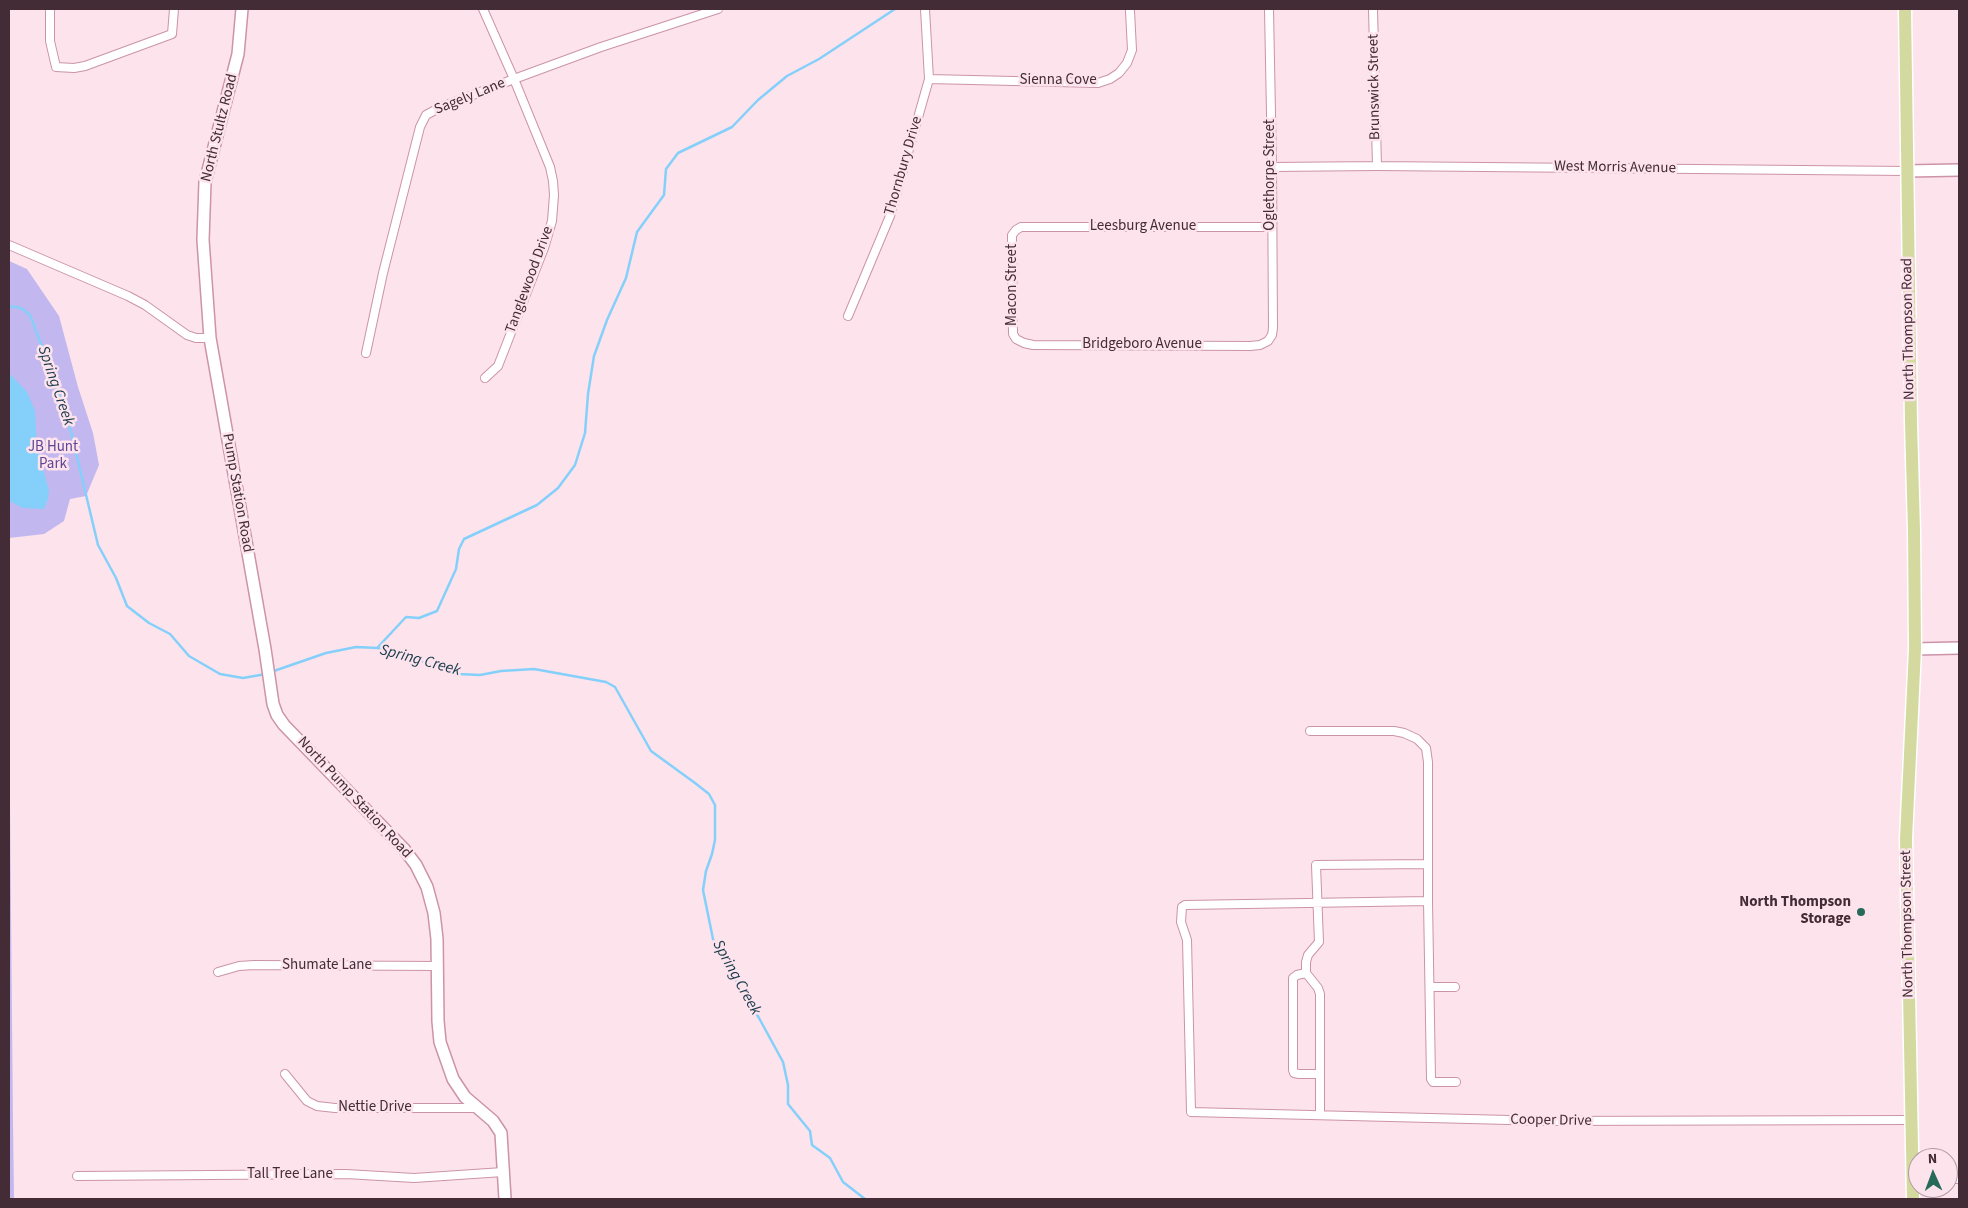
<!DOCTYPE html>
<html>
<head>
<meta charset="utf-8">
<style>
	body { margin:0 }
	#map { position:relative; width:1968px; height:1208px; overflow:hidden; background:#fce3ec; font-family:"Source Sans 3",sans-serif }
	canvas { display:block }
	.frame { position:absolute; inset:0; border:10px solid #432c35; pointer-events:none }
	.north { position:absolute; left:1908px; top:1148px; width:50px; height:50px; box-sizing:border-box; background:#fce3ec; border:1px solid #b29aa3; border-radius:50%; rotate:358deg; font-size:14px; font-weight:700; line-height:20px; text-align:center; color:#432c35 }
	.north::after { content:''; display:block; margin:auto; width:18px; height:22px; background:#286a5a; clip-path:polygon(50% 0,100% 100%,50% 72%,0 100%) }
</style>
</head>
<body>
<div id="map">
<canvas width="1968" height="1208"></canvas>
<div class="frame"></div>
<div class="north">N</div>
</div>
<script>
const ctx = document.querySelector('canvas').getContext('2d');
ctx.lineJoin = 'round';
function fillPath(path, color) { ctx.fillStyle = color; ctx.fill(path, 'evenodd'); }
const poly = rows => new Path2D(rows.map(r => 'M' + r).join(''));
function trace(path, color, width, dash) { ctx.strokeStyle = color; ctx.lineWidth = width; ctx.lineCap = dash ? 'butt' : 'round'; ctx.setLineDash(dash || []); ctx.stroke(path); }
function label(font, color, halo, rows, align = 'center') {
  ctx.font = font + ' "Source Sans 3",sans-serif'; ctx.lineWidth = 5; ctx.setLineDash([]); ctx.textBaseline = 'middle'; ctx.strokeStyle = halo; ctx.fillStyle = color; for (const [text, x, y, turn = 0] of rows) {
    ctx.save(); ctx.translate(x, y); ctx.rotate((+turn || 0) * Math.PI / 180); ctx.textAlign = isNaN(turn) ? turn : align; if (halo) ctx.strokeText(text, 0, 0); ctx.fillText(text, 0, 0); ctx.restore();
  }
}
const green = poly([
	[9,261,27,269,59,316,78,387,93,433,99,465,86,496,70,499,64,521,44,534,9,538],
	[9,697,13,1124,14,1199,9,1199]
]);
const water = poly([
	[9,373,27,392,35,411,37,449,49,490,48,499,44,509,23,508,9,501]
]);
const stream = poly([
	[9,306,21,308,30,315,56,384,71,432,98,545,116,578,127,606,149,623,170,634,189,656,220,674,243,678,266,674],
	[378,647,406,617,419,618,437,611,456,569,459,549,464,539,537,505,558,488,575,465,585,433,588,394,594,356,607,320,626,278,637,232,664,195,666,169,678,153,732,127,758,100,787,76,819,59,895,9],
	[271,672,326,653,356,647,378,648,400,652,443,670,459,674,480,675,501,671,534,669,606,682,615,687,651,751,695,783,709,794,715,805,715,840,712,854,706,871,703,890,713,939,732,974,759,1018,783,1062,788,1085,788,1104,810,1131,812,1145,830,1158,843,1182,865,1199]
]);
const street = poly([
	[50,9,50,41,56,67,74,68,85,66,172,34,174,9],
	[483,9,514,79,550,167,553,181,554,195,552,221,544,248,498,366,485,378],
	[1269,9,1272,167,1273,328,1272,335,1268,341,1260,345,1250,346,1033,345,1024,343,1016,339,1013,334,1012,242,1012,235,1016,230,1021,227,1272,227],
	[1373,9,1377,166],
	[929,79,1098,83,1110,79,1119,73,1127,63,1132,50,1130,11],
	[1272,167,1377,166,1907,171],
	[9,245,128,296,145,305,187,335,196,338,210,338],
	[848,316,890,216,929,79,925,9],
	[366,353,383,273,420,127,426,115,439,108,514,79,601,47,718,9],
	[1310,731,1394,731,1404,733,1417,739,1426,748,1428,762,1428,901],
	[218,972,239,966,254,965,437,966],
	[1306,973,1297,975,1293,978,1293,1070,1294,1073,1299,1074,1320,1074],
	[1430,987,1455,987],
	[285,1074,307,1101,317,1106,335,1108,478,1108],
	[1456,1082,1433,1082,1431,1079,1428,901,1185,905,1182,907,1181,922,1187,940,1191,1112,1549,1121,1911,1120],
	[1320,1115,1320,994,1318,988,1306,973,1306,962,1308,955,1319,942,1316,865,1428,864],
	[77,1176,346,1174,414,1178,503,1172],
	[1948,1179,1959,1179]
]);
const secondary = poly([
	[242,9,238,54,205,182,203,240,210,338,265,649,273,704,277,715,284,725,404,849,416,865,427,887,434,913,437,939,438,1021,440,1042,453,1079,465,1097,493,1121,501,1133,505,1199],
	[1907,171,1959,170],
	[1915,649,1959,648]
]);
const primary = poly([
	[1905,9,1911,423,1914,531,1915,649,1906,839,1913,1199]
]);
const markers = [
	[1861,912,5,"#286a5a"]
];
const streetNames = [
	["Sienna Cove",1058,81],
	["Brunswick Street",1375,87,-91],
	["Sagely Lane",470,97,-22],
	["North Stultz Road",220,128,-76],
	["Thornbury Drive",904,166,-74],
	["West Morris Avenue",1615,168,1],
	["Oglethorpe Street",1271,175,-90],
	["Leesburg Avenue",1143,227],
	["Tanglewood Drive",530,280,-70],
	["Macon Street",1013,285,-90],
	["North Thompson Road",1909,329,-91],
	["Bridgeboro Avenue",1142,345],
	["Pump Station Road",237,493,80],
	["North Pump Station Road",354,798,47],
	["North Thompson Street",1908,924,-91],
	["Shumate Lane",327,966],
	["Nettie Drive",375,1108],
	["Cooper Drive",1551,1121,1],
	["Tall Tree Lane",290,1175]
];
const parkNames = [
	["JB Hunt",53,448],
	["Park",53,465]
];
const poiNames = [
	["North Thompson",1851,903],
	["Storage",1851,920]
];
const waterNames = [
	["Spring Creek",55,386,71],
	["Spring Creek",420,661,15],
	["Spring Creek",736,978,61]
];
fillPath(green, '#c3b7ef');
fillPath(water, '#85d0fa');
trace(stream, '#85d0fa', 2.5);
trace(street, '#cc93a9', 10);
trace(secondary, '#cc93a9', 14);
trace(primary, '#fff', 15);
trace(street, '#fff', 8);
trace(secondary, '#fff', 11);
trace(primary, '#d4da9f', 12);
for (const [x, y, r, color] of markers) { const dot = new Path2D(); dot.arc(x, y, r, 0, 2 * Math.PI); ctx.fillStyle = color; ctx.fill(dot); trace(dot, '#fce3ec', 2); }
label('15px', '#432c35', '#fce3ec', streetNames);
label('15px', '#5d4695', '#fce3ec', parkNames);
label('bold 15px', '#432c35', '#fce3ec', poiNames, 'right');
label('italic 16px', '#193a4c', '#fce3ec', waterNames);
</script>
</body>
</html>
